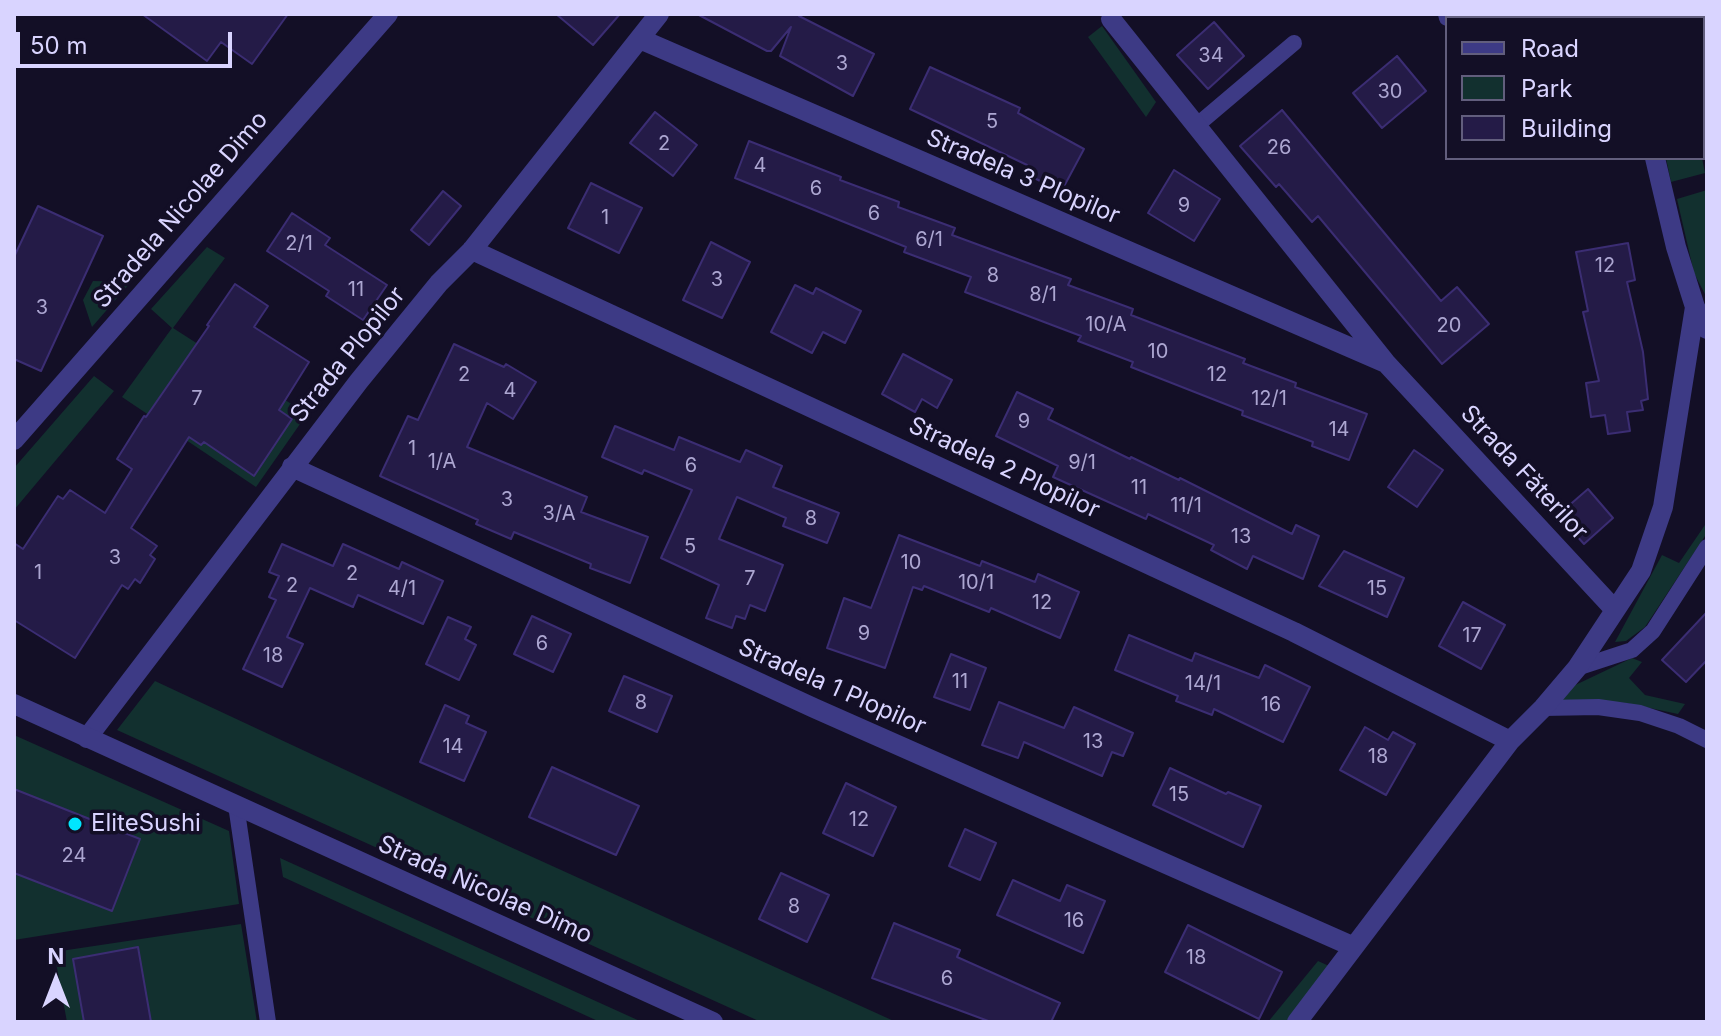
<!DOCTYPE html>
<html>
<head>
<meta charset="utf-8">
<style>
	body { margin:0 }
	#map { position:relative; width:1721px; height:1036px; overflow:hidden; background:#130f26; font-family:Inter,sans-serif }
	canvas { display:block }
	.frame { position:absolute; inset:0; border:16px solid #d9d4ff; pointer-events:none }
	.legend { position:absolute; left:1445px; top:16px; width:260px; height:144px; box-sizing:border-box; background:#130f26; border:2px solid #625e7d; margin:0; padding:10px 14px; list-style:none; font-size:24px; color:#d9d4ff }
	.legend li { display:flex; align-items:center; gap:16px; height:40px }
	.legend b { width:40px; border:2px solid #625e7d }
	.north { position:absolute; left:16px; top:940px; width:80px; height:80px; -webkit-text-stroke:6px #130f26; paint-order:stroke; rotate:0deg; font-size:22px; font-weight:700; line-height:32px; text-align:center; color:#d9d4ff }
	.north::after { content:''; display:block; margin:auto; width:28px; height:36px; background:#d9d4ff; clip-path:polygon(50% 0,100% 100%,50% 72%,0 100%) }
	.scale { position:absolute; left:16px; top:32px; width:216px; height:36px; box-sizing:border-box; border:4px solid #d9d4ff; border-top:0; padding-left:10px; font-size:24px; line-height:28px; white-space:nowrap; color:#d9d4ff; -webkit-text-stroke:6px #130f26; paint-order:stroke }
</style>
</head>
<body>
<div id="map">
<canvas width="1721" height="1036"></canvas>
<div class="frame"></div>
<ul class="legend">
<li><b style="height:10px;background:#3d3a85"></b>Road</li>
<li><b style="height:22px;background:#12302f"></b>Park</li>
<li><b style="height:22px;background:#241b47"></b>Building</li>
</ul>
<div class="north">N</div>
<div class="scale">50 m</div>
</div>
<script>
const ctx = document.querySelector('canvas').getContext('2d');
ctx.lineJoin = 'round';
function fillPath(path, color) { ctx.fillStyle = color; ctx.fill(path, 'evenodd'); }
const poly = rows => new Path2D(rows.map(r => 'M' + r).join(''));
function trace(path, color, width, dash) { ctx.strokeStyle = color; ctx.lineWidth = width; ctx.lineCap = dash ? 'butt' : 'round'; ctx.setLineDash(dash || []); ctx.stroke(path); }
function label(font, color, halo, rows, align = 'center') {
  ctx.font = font + ' Inter,sans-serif'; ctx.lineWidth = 7; ctx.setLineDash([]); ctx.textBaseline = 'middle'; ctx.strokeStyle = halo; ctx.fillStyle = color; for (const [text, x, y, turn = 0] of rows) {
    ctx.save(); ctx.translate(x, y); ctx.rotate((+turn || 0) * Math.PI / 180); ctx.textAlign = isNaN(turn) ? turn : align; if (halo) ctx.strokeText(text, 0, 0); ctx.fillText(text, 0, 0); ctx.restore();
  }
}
const green = poly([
	[1102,26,1156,102,1146,117,1088,37],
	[1666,158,1702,158,1705,173,1671,182],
	[1707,190,1706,238,1707,298,1694,273,1677,199],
	[207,247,225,258,173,328,307,414,256,487,122,397,172,328,151,309],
	[93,281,131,282,92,327,83,300],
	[94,376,114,391,14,510,14,468],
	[1707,522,1707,533,1645,627,1626,641,1615,642,1662,555,1679,563],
	[1632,658,1642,662,1629,678,1645,695,1685,704,1678,714,1626,703,1561,700,1569,688],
	[155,681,506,845,896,1022,761,1022,117,730],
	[14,735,229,831,239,904,14,940],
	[280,858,642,1022,600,1022,283,877],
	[241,924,257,1022,67,1022,54,952],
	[1318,961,1329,966,1286,1022,1268,1022]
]);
const building = poly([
	[142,14,288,14,252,64,221,42,207,61,142,14],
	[556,14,620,14,593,45,556,14],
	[697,14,801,14,799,16,874,54,853,96,780,56,791,27,771,51,767,51,697,14],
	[1214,22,1244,56,1208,89,1177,55,1214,22],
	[1397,56,1426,91,1382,128,1353,93,1397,56],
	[930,67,1020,108,1018,113,1084,149,1061,192,1023,172,1027,165,910,109,930,67],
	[1282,110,1441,301,1457,287,1489,324,1442,364,1318,216,1312,222,1279,184,1276,187,1240,146,1282,110],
	[655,112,697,145,673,176,630,143,655,112],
	[749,141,841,177,840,180,899,202,898,207,955,228,952,235,1071,279,1068,285,1133,309,1131,315,1245,359,1243,363,1296,383,1295,387,1367,414,1349,460,1312,446,1313,442,1242,415,1243,411,1131,367,1133,362,1078,341,1081,336,965,292,971,277,904,252,906,247,735,178,749,141],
	[1174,170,1220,199,1194,241,1148,213,1174,170],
	[591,183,642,208,619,253,568,228,591,183],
	[443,191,461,206,429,245,411,230,443,191],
	[38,206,103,236,41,371,14,359,14,257,38,206],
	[292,213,330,238,325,245,387,285,363,320,326,296,329,291,267,251,292,213],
	[711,242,750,262,722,318,683,300,711,242],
	[1628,243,1635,280,1627,282,1643,352,1648,399,1641,401,1643,410,1627,412,1630,431,1608,434,1605,415,1591,417,1586,383,1599,381,1583,312,1588,311,1576,252,1628,243],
	[235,284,268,306,254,327,309,362,279,410,292,419,254,476,204,442,201,445,189,437,131,528,157,546,150,555,155,559,140,583,135,579,128,589,122,585,75,658,14,620,14,543,23,549,58,496,63,499,70,490,105,513,132,469,117,459,144,416,146,417,209,326,207,325,235,284],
	[795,285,813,294,816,288,861,311,845,343,823,332,812,353,771,332,795,285],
	[454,344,504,367,506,364,536,382,513,419,487,403,467,447,587,497,581,512,648,537,630,583,590,568,591,564,514,532,511,539,476,524,478,520,380,476,408,416,418,420,454,344],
	[903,354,952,380,937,408,922,399,915,412,882,394,903,354],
	[1017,392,1053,409,1048,419,1130,459,1131,457,1179,480,1180,478,1292,534,1296,525,1319,536,1303,579,1253,556,1247,569,1211,550,1214,545,1148,514,1146,519,1053,477,1058,466,996,436,1017,392],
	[615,426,674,450,679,437,740,462,746,450,782,466,773,487,839,513,827,543,783,526,786,518,737,497,719,539,783,565,765,611,750,605,745,619,736,616,732,628,706,618,719,585,661,558,692,490,644,470,642,474,602,457,615,426],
	[1414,450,1443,470,1417,507,1388,487,1414,450],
	[1588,489,1613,518,1584,544,1558,515,1588,489],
	[899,535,980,566,982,561,1035,582,1038,574,1079,592,1060,638,991,608,989,612,924,586,922,590,913,587,885,668,827,648,844,598,871,608,899,535],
	[282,544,333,566,343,544,399,569,402,562,443,581,423,624,358,595,353,607,310,588,287,637,303,644,282,687,243,669,276,600,269,597,279,576,269,572,282,544],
	[1344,551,1404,578,1387,617,1319,586,1344,551],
	[1463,602,1505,625,1481,669,1439,646,1463,602],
	[1707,612,1707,660,1686,682,1662,660,1707,612],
	[532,616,571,634,553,672,514,654,532,616],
	[448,617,471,627,465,639,476,645,459,680,426,664,448,617],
	[1129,635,1192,661,1195,653,1259,678,1265,665,1310,687,1283,742,1214,709,1212,715,1176,701,1178,696,1115,670,1129,635],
	[951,654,986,668,970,710,934,697,951,654],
	[624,676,672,696,657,732,609,711,624,676],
	[999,702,1064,728,1074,707,1133,733,1123,756,1112,752,1102,776,1024,742,1018,758,982,745,999,702],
	[445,705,469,716,466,723,486,732,464,781,420,762,445,705],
	[1365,727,1388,740,1393,732,1415,744,1386,795,1340,770,1365,727],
	[552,767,639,806,616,855,529,817,552,767],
	[1170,768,1226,794,1228,792,1261,806,1243,847,1153,805,1170,768],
	[846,783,896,807,873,856,823,833,846,783],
	[14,789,140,839,112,911,14,873,14,789],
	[965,829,996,843,980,880,949,866,965,829],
	[781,873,829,895,807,942,759,919,781,873],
	[1013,880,1060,901,1067,885,1105,901,1083,953,997,915,1013,880],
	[894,923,960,950,957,957,1060,1003,1051,1022,991,1022,872,978,894,923],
	[1188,925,1282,972,1259,1019,1165,972,1188,925],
	[138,947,151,1022,84,1022,73,959,138,947]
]);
const service = poly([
	[1446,14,1447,18],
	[1196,126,1294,43],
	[1577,668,1632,650,1653,631,1707,547],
	[1543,708,1598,707,1640,713,1679,726,1707,740],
	[236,805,268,1022]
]);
const minor = poly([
	[1626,14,1627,18],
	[1111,19,1386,363,1615,610],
	[640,39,1386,363],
	[1655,158,1676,247,1695,307,1707,329],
	[472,250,1294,632,1510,741],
	[14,440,388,14],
	[292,467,814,708,1354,947],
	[87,738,359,381,439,283,472,250,659,14],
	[1297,1022,1510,741,1543,708,1577,668,1641,571,1663,507,1695,307]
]);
const tertiary = poly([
	[14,704,713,1022]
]);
const markers = [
	[75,824,8,"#00e5ff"]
];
const numberNames = [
	["34",1211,56],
	["3",842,64],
	["30",1390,92],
	["5",992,122],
	["2",664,144],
	["26",1279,148],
	["4",760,166],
	["6",816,189],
	["9",1184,206],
	["6",874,214],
	["1",605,218],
	["6/1",929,240],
	["2/1",299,244],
	["12",1605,266],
	["8",993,276],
	["3",717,280],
	["11",356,290],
	["8/1",1043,295],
	["3",42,308],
	["10/A",1106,325],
	["20",1449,326],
	["10",1158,352],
	["2",464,375],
	["12",1217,375],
	["4",510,391],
	["7",197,399],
	["12/1",1269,399],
	["9",1024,422],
	["14",1339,430],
	["1",412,449],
	["1/A",442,462],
	["9/1",1082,463],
	["6",691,466],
	["11",1139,488],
	["3",507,500],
	["11/1",1186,506],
	["3/A",559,514],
	["8",811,519],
	["13",1241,537],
	["5",690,547],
	["3",115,558],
	["10",911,563],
	["1",38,573],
	["2",352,574],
	["7",750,579],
	["10/1",976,583],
	["2",292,586],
	["4/1",402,589],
	["15",1377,589],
	["12",1042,603],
	["9",864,634],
	["17",1472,636],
	["6",542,644],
	["18",273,656],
	["11",960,682],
	["14/1",1203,684],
	["8",641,703],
	["16",1271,705],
	["13",1093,742],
	["14",453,747],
	["18",1378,757],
	["15",1179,795],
	["12",859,820],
	["24",74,856],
	["8",794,907],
	["16",1074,921],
	["18",1196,958],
	["6",947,979]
];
const streetNames = [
	["Stradela 3 Plopilor",1023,177,23],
	["Stradela Nicolae Dimo",181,210,-49],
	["Strada Plopilor",348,355,-51],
	["Stradela 2 Plopilor",1004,468,25],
	["Strada Făterilor",1524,473,47],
	["Stradela 1 Plopilor",832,687,24],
	["Strada Nicolae Dimo",485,890,24]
];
const poiNames = [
	["EliteSushi",91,824]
];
fillPath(green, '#12302f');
fillPath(building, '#241b47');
trace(building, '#3b2d73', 2);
trace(service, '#3d3a85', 16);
trace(minor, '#3d3a85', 20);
trace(tertiary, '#3d3a85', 20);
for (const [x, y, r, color] of markers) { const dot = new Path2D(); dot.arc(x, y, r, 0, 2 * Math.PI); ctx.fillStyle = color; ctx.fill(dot); trace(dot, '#130f26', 3); }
label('20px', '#aca6d1', null, numberNames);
label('24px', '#d9d4ff', '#130f26', streetNames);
label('24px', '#d9d4ff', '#130f26', poiNames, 'left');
</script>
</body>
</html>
